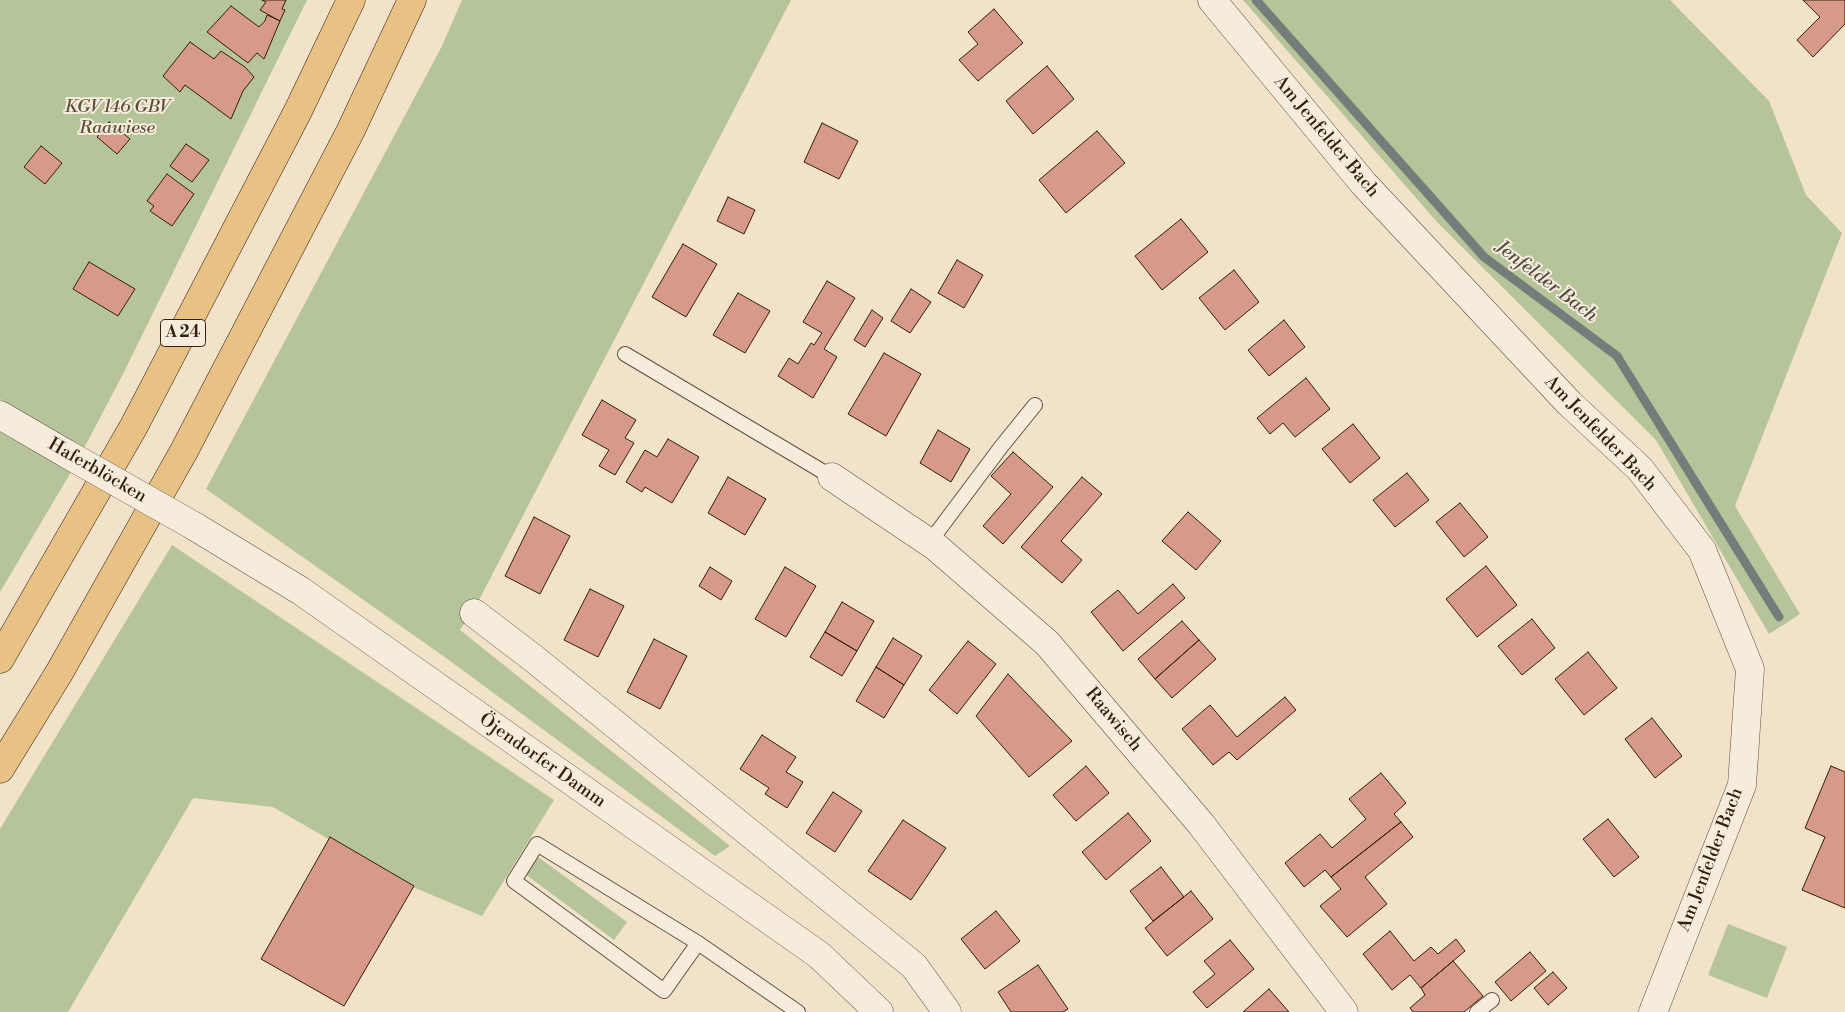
<!DOCTYPE html>
<html>
<head>
<meta charset="utf-8">
<style>
	body { margin:0 }
	canvas { display:block; background:#f1e2c9 }
</style>
</head>
<body>
<canvas width="1845" height="1012"></canvas>
<script>
const ctx = document.querySelector('canvas').getContext('2d');
ctx.lineJoin = 'round';
function fillPath(path, color) { ctx.fillStyle = color; ctx.fill(path, 'evenodd'); }
const poly = rows => new Path2D(rows.map(r => 'M' + r).join(''));
function trace(path, color, width, dash) { ctx.strokeStyle = color; ctx.lineWidth = width; ctx.lineCap = dash ? 'butt' : 'round'; ctx.setLineDash(dash || []); ctx.stroke(path); }
function label(font, color, halo, rows, align = 'center') {
  ctx.font = font + ' "Libre Bodoni",serif'; ctx.lineWidth = 4; ctx.setLineDash([]); ctx.textBaseline = 'middle'; ctx.strokeStyle = halo; ctx.fillStyle = color; for (const [text, x, y, turn = 0] of rows) {
    ctx.save(); ctx.translate(x, y); ctx.rotate((+turn || 0) * Math.PI / 180); ctx.textAlign = isNaN(turn) ? turn : align; if (halo) ctx.strokeText(text, 0, 0); ctx.fillText(text, 0, 0); ctx.restore();
  }
}
const green = poly([
	[0,0,307,0,122,376,83,450,0,399],
	[462,0,791,0,478,602,460,630,730,846,715,856,446,658,206,489,442,46],
	[1243,0,1670,0,1769,101,1806,195,1842,233,1735,506,1800,614,1769,634,1656,440,1438,223],
	[0,430,71,472,0,592],
	[172,545,554,800,482,916,408,885,273,807,193,798,68,1012,0,1012,0,829],
	[538,857,627,922,614,940,525,874],
	[1728,924,1787,947,1767,998,1708,975]
]);
const stream = poly([
	[1256,0,1484,257,1617,356,1779,617]
]);
const building = poly([
	[262,0,286,0,282,9,285,10,280,21,260,10,266,2,262,0],
	[1803,0,1845,0,1845,24,1813,57,1797,40,1820,17,1803,0],
	[231,6,259,27,265,21,267,15,280,21,264,59,257,53,248,63,207,32,231,6],
	[994,9,1023,43,978,81,959,60,978,44,968,32,994,9],
	[190,42,214,59,221,51,245,67,254,77,243,91,231,119,185,85,180,92,163,76,190,42],
	[1047,66,1074,99,1033,134,1006,101,1047,66],
	[109,122,130,139,117,154,97,137,109,122],
	[822,123,858,141,839,179,804,162,822,123],
	[1097,131,1125,163,1066,213,1039,180,1097,131],
	[186,144,209,160,192,182,170,166,186,144],
	[41,146,62,163,45,184,24,167,41,146],
	[167,174,194,194,172,226,150,211,154,206,147,201,167,174],
	[728,197,755,210,744,234,717,221,728,197],
	[1181,219,1208,252,1162,290,1135,256,1181,219],
	[683,244,717,264,686,317,652,297,683,244],
	[957,260,983,275,964,308,938,293,957,260],
	[89,262,135,289,118,316,73,289,89,262],
	[1234,270,1259,302,1225,330,1199,298,1234,270],
	[827,281,855,298,824,349,837,357,813,398,778,376,789,358,798,364,811,343,814,345,822,333,803,322,827,281],
	[911,289,931,302,910,333,891,321,911,289],
	[738,293,770,311,745,353,713,335,738,293],
	[872,310,883,318,865,347,854,340,872,310],
	[1284,320,1305,347,1269,376,1248,350,1284,320],
	[884,353,921,374,886,436,848,414,884,353],
	[1306,378,1330,409,1295,437,1283,423,1270,434,1257,418,1306,378],
	[602,400,636,420,625,438,634,443,615,475,599,466,609,450,582,435,602,400],
	[1353,424,1380,458,1350,483,1322,449,1353,424],
	[938,430,970,449,951,482,920,463,938,430],
	[668,439,699,457,672,503,645,487,642,492,626,482,645,450,657,457,668,439],
	[1013,452,1053,487,1003,544,983,526,1011,494,991,476,1013,452],
	[1407,473,1429,500,1395,527,1373,500,1407,473],
	[728,477,766,499,745,535,708,513,728,477],
	[1082,477,1102,494,1061,541,1082,560,1062,583,1021,547,1082,477],
	[1460,503,1488,537,1464,557,1436,522,1460,503],
	[1188,512,1221,541,1196,570,1162,541,1188,512],
	[534,517,570,536,540,594,505,576,534,517],
	[1486,566,1517,605,1477,637,1446,599,1486,566],
	[710,567,732,581,721,600,699,586,710,567],
	[785,567,816,586,786,637,755,619,785,567],
	[1173,584,1185,598,1123,651,1091,612,1118,590,1138,614,1173,584],
	[590,589,624,606,598,657,564,640,590,589],
	[842,602,874,621,857,651,825,632,842,602],
	[1532,619,1555,648,1522,675,1498,646,1532,619],
	[1182,621,1199,640,1155,679,1138,659,1182,621],
	[825,632,857,651,842,676,810,657,825,632],
	[893,638,922,656,904,685,876,667,893,638],
	[654,639,687,656,660,709,627,692,654,639],
	[1199,640,1216,659,1172,698,1155,679,1199,640],
	[968,641,996,664,957,714,929,690,968,641],
	[1588,652,1617,688,1584,715,1555,679,1588,652],
	[876,667,904,685,884,718,856,701,876,667],
	[1008,674,1072,741,1029,777,976,716,1008,674],
	[1285,697,1296,710,1237,760,1229,752,1213,765,1182,729,1210,705,1237,737,1285,697],
	[1652,718,1682,756,1655,778,1625,739,1652,718],
	[762,735,796,757,786,772,803,782,787,808,765,794,769,788,740,769,762,735],
	[1086,766,1109,793,1076,821,1053,795,1086,766],
	[1831,766,1845,772,1845,908,1802,890,1825,837,1805,828,1831,766],
	[1381,773,1406,803,1394,814,1401,822,1331,877,1325,870,1304,887,1285,863,1320,834,1332,848,1366,819,1349,799,1381,773],
	[833,792,862,811,835,852,806,833,833,792],
	[1128,813,1151,841,1106,880,1082,852,1128,813],
	[1608,819,1639,857,1614,877,1583,839,1608,819],
	[903,820,946,848,911,900,868,871,903,820],
	[1401,822,1413,837,1365,877,1387,904,1347,937,1320,906,1341,889,1331,877,1401,822],
	[330,837,414,886,344,1006,261,959,330,837],
	[1161,867,1184,897,1153,921,1130,891,1161,867],
	[1191,891,1213,919,1167,956,1145,928,1191,891],
	[996,911,1020,941,985,969,961,939,996,911],
	[1390,931,1414,961,1431,947,1438,954,1456,939,1465,951,1421,988,1410,975,1392,990,1363,954,1390,931],
	[1230,940,1254,969,1207,1008,1193,992,1215,974,1204,961,1230,940],
	[1530,952,1546,971,1511,1001,1495,982,1530,952],
	[1453,961,1483,996,1464,1012,1413,1012,1410,1008,1425,995,1421,988,1453,961],
	[1038,965,1068,1009,1063,1012,1011,1012,998,992,1038,965],
	[1553,972,1567,988,1548,1005,1534,988,1553,972],
	[1269,989,1289,1012,1243,1012,1269,989]
]);
const lane = poly([
	[625,354,832,477],
	[929,543,1001,447,1035,405],
	[698,943,664,991,514,881,537,844,698,943,798,1012],
	[1477,1012,1492,1000]
]);
const street = poly([
	[1212,0,1364,184,1569,403,1640,469,1702,550,1750,669,1742,785,1653,1012],
	[0,415,67,454],
	[832,477,936,547,1047,643,1201,824,1344,1012],
	[194,526,301,591,819,955,879,1012],
	[474,613,533,658,914,966,947,1012]
]);
const highway = poly([
	[0,659,134,426,298,111,351,0],
	[0,769,59,673,184,451,350,132,412,0]
]);
const streetBridge = poly([
	[67,454,194,526]
]);
const shields = [
	[183,333,45]
];
const shieldNames = [
	["A 24",183,333]
];
const parkNames = [
	["KGV 146 GBV",117,108],
	["Raawiese",117,129]
];
const streetNames = [
	["Am Jenfelder Bach",1326,137,50],
	["Am Jenfelder Bach",1600,434,46],
	["Haferblöcken",97,471,30],
	["Raawisch",1113,720,50],
	["Öjendorfer Damm",542,761,35],
	["Am Jenfelder Bach",1711,860,-69]
];
const waterNames = [
	["Jenfelder Bach",1546,282,37]
];
fillPath(green, '#b6c499');
trace(stream, '#747d79', 9);
fillPath(building, '#d79a89');
trace(building, '#331e0f', 1);
trace(lane, '#624f3e', 16);
trace(street, '#624f3e', 29);
trace(highway, '#331e0f', 29);
trace(lane, '#f6ecdc', 14);
trace(street, '#f6ecdc', 28);
trace(highway, '#e8c184', 28);
trace(streetBridge, '#624f3e', 29, []);
trace(streetBridge, '#f6ecdc', 28);
for (const [x, y, w] of shields) { const box = new Path2D(); box.roundRect(x - w / 2, y - 13.5, w, 27, 4); ctx.fillStyle = '#f6ecdc'; ctx.fill(box); trace(box, '#331e0f', 1); }
label('bold 16px', '#331e0f', null, shieldNames);
label('italic 18px', '#5a5038', '#f6ecdc', parkNames);
label('18px', '#331e0f', '#f6ecdc', streetNames);
label('italic 19px', '#534d44', '#f6ecdc', waterNames);
</script>
</body>
</html>
